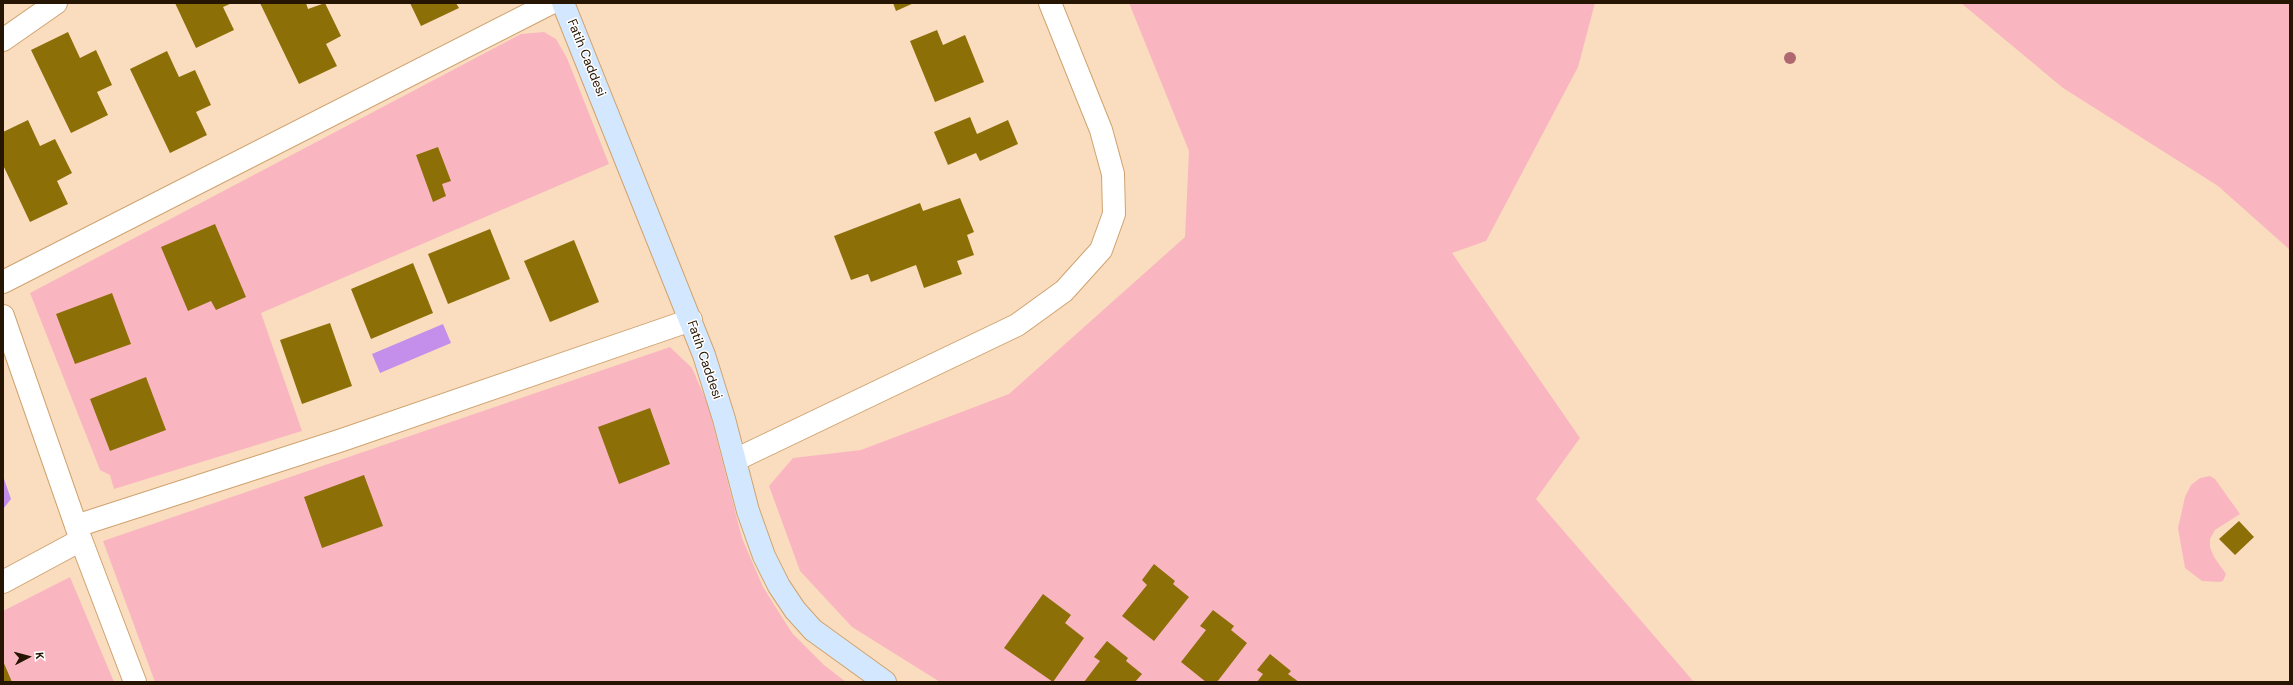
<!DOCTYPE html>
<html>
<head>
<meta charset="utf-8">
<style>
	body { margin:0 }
	#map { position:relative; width:2293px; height:685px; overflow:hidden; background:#faddbf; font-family:"DM Sans",sans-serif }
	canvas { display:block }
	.frame { position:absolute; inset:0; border:4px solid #261502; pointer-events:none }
	.north { position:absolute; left:8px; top:637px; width:40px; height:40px; -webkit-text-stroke:3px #fff; paint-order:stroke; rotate:84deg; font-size:11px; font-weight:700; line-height:16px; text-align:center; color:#261502 }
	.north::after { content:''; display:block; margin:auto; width:14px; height:18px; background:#261502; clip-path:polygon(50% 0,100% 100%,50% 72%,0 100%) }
</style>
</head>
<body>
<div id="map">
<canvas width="2293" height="685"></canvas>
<div class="frame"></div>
<div class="north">K</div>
</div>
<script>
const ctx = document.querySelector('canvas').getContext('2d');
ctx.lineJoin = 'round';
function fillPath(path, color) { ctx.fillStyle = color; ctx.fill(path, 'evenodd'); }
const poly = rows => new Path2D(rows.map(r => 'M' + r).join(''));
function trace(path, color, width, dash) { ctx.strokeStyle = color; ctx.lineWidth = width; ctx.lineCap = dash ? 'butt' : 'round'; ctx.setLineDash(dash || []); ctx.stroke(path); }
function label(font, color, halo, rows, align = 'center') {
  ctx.font = font + ' "DM Sans",sans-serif'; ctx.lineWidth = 3; ctx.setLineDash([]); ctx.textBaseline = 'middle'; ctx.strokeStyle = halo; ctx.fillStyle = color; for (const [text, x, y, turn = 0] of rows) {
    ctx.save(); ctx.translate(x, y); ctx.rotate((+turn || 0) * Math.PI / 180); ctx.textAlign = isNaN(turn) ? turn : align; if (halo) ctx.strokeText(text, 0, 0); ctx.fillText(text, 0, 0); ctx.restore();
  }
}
const green = poly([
	[1129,3,1595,3,1578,67,1486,241,1452,253,1580,438,1536,499,1694,682,940,682,852,627,800,571,769,486,793,458,861,450,1009,394,1185,237,1189,151],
	[1961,3,2290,3,2290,250,2218,186,2063,88],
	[544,32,556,39,567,58,609,164,261,313,302,431,114,489,110,475,100,470,30,293,521,34],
	[670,347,692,368,708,405,742,538,763,587,792,633,824,665,846,682,155,682,103,541],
	[2210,476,2215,479,2240,514,2215,530,2210,539,2210,547,2214,557,2226,574,2223,581,2219,582,2202,581,2185,568,2178,528,2185,497,2191,485,2200,478],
	[70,577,114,682,3,682,3,611]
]);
const water = poly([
	[443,324,451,343,380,373,372,354],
	[3,476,11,499,3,509]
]);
const building = poly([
	[175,3,232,3,223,7,234,30,196,48],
	[260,3,306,3,308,9,325,3,341,36,326,44,337,66,299,84],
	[410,3,456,3,459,8,421,26],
	[893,3,914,3,896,11],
	[937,30,943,45,965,35,984,82,935,102,910,41],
	[68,32,80,58,96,50,112,85,97,92,108,115,71,133,31,50],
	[167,51,179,77,195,70,211,105,196,112,207,135,170,153,130,69],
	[970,117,977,134,1008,120,1018,144,980,161,976,153,948,165,934,132],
	[28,120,40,146,55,139,72,173,57,181,68,204,30,222,3,165,3,132],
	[438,147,451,181,442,184,446,196,433,202,416,155],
	[960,198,974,232,967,235,974,255,957,261,962,274,924,288,916,265,871,282,868,274,851,280,834,236,920,203,923,211],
	[215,224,246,297,216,310,211,301,188,311,161,247],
	[490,229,510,279,448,304,428,254],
	[574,240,599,302,550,322,524,261],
	[413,263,433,313,371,339,351,289],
	[112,293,131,344,75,364,56,314],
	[330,323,352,386,302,404,280,340],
	[146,377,166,430,110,451,90,399],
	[650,408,670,464,619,484,598,427],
	[364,475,383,526,322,548,304,497],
	[2239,521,2254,537,2235,555,2219,539],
	[1154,564,1175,581,1173,584,1189,597,1154,641,1122,616,1147,585,1142,580],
	[1043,594,1071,615,1065,623,1084,638,1053,682,1004,648],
	[1213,610,1234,626,1231,630,1247,643,1217,682,1206,682,1181,662,1206,630,1200,626],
	[1107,641,1128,658,1126,661,1142,674,1135,682,1084,682,1100,661,1094,657],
	[1270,654,1291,671,1288,674,1299,682,1257,682,1263,674,1257,670],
	[3,661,12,682,3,682]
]);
const street = poly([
	[3,40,56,3],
	[3,282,551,3],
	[3,316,81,540,135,682],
	[735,460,1017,325,1064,291,1101,250,1114,214,1113,174,1101,130,1050,3],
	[76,526,342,440,691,320],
	[3,582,81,540]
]);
const secondary = poly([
	[563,3,704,355,724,419,748,511,764,556,779,586,795,610,813,630,885,682]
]);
const trees = [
	[1790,58]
];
const streetNames = [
	["Fatih Caddesi",586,58,68],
	["Fatih Caddesi",704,360,71]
];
fillPath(green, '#fab6c0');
fillPath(water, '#c38feb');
fillPath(building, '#8d6f08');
trace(street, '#cfa370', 24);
trace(secondary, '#cfa370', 24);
trace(street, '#fff', 22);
trace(secondary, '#d3e8fe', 22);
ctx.fillStyle = '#af686f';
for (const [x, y] of trees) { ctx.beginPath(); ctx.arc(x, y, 6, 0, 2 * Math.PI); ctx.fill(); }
label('13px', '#261502', '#fff', streetNames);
</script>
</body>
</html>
